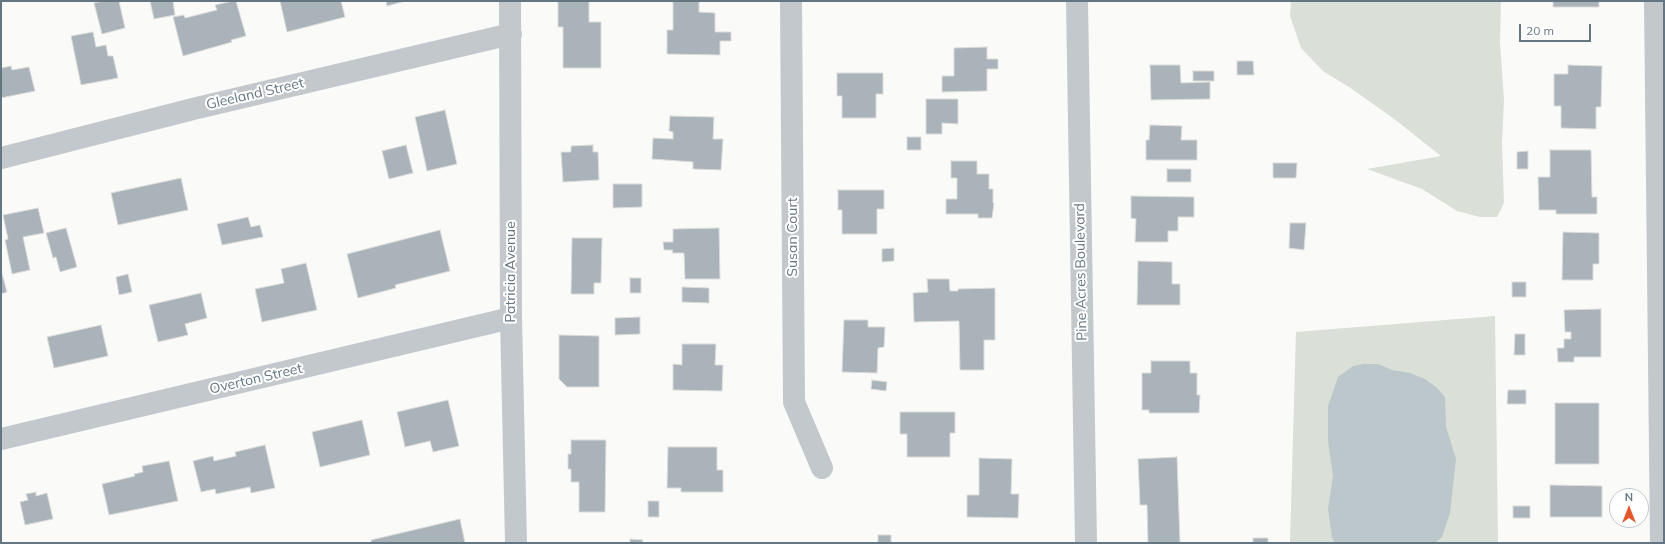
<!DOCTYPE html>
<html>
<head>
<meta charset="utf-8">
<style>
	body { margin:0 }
	#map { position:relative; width:1665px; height:544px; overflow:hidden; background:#fafaf8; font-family:Mulish,sans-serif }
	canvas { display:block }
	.frame { position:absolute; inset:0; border:2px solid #657683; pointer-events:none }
	.north { position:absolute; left:1609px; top:488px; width:40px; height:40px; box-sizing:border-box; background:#fff; border:1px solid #c1c8cd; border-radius:50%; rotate:0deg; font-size:11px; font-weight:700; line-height:16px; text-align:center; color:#657683 }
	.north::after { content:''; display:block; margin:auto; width:14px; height:18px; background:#e4572e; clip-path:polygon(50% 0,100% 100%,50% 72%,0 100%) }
	.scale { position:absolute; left:1519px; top:24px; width:72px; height:18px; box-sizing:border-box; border:2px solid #657683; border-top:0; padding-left:5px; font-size:12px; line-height:14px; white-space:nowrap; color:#657683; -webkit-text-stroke:3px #fff; paint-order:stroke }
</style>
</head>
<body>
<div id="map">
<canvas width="1665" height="544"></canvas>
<div class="frame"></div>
<div class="north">N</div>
<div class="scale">20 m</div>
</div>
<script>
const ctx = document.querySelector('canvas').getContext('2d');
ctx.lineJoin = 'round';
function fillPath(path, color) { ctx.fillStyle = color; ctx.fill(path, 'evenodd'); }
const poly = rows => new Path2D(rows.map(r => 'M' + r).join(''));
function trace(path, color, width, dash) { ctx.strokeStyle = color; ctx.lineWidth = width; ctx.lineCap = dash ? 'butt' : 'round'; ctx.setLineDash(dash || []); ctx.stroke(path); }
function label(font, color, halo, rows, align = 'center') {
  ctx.font = font + ' Mulish,sans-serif'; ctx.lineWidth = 4; ctx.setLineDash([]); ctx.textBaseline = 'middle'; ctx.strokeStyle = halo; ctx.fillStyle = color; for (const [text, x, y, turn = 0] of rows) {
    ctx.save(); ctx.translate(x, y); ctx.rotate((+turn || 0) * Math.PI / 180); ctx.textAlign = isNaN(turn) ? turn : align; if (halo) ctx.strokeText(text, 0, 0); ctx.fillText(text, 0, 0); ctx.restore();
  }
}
const green = poly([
	[1291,1,1501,1,1500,43,1504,100,1502,143,1504,203,1497,217,1480,217,1457,211,1422,189,1367,169,1441,156,1393,118,1352,89,1323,71,1301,48,1290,16],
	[1495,316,1498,543,1290,543,1296,332]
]);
const water = poly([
	[1364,364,1378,364,1392,370,1410,373,1425,379,1437,388,1445,397,1446,427,1456,459,1450,513,1442,537,1435,543,1335,543,1332,538,1328,509,1333,476,1328,441,1328,406,1338,377,1353,366]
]);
const building = poly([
	[103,1,119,1,125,28,102,34,94,3,103,1],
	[150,1,173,1,175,15,154,19,150,1],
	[233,1,236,1,246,36,231,40,232,42,183,56,173,17,184,15,185,18,217,10,215,5,233,1],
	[280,1,341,1,345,17,287,32,280,1],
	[386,1,406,1,387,6,386,1],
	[558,1,589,1,589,22,601,22,601,68,563,68,563,27,558,27,558,1],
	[673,1,699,1,699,12,715,13,715,32,731,32,731,41,720,41,720,55,667,54,667,30,673,30,673,1],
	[1553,1,1599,1,1599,7,1553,7,1553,1],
	[93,32,96,47,106,45,108,56,113,56,118,78,81,85,71,36,93,32],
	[987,47,987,59,998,59,998,69,987,69,987,91,942,92,942,76,954,76,954,48,987,47],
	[1237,61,1253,61,1254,75,1237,75,1237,61],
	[1150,65,1180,65,1181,83,1210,82,1210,99,1151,100,1150,65],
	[1568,65,1602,66,1601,107,1596,107,1596,129,1561,128,1561,106,1554,106,1554,74,1568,74,1568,65],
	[11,66,12,70,29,67,35,91,1,98,1,68,11,66],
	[1193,71,1214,71,1214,81,1193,81,1193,71],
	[837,73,883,73,883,94,876,94,876,118,842,118,842,96,837,96,837,73],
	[926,99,958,99,958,124,942,123,942,134,926,134,926,99],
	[445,110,457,164,427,171,415,117,445,110],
	[670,116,714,117,713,139,723,139,721,170,693,169,693,162,652,159,653,138,673,139,673,132,669,131,670,116],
	[1150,125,1182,126,1181,140,1197,140,1197,160,1146,160,1146,140,1149,140,1150,125],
	[907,137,921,137,921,150,907,150,907,137],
	[406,145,413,173,389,179,382,151,406,145],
	[593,145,593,152,598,152,599,180,563,182,561,152,571,152,571,146,593,145],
	[1550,150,1591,150,1592,197,1597,197,1597,214,1556,214,1556,210,1539,210,1538,177,1550,177,1550,150],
	[1528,151,1528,169,1517,169,1517,152,1528,151],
	[951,161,977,161,977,174,989,174,989,189,993,189,993,203,994,203,992,218,978,218,978,214,946,214,946,199,957,199,957,178,951,178,951,161],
	[1273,163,1297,163,1296,178,1273,178,1273,163],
	[1167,169,1191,169,1191,182,1167,182,1167,169],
	[181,178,188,210,118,225,111,193,181,178],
	[613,184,642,184,642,207,613,208,613,184],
	[838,190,884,190,884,209,877,209,877,234,842,234,842,210,838,210,838,190],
	[1131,196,1194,197,1194,217,1178,217,1178,231,1168,231,1168,242,1135,242,1136,219,1131,218,1131,196],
	[38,208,44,233,23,237,30,270,12,274,5,240,8,239,3,215,38,208],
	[248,217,251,227,260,225,263,237,222,245,217,224,248,217],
	[1290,223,1306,223,1304,250,1289,248,1290,223],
	[66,228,77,267,60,272,56,257,53,258,46,233,66,228],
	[719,228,720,279,685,279,684,253,672,253,673,250,664,250,663,242,673,242,673,229,719,228],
	[440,230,450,271,395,285,396,288,358,298,347,254,440,230],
	[1563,232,1599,233,1599,264,1593,264,1593,280,1562,280,1563,232],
	[572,238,602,238,601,283,594,283,594,294,571,294,572,238],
	[894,248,894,261,882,262,882,249,894,248],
	[1138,261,1172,262,1172,284,1180,284,1180,305,1137,305,1138,261],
	[306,263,317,310,262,322,255,289,284,283,281,269,306,263],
	[1,270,7,292,1,294,1,270],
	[128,274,132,292,119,295,116,277,128,274],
	[630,278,641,278,641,293,630,293,630,278],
	[927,279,949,279,950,291,958,291,958,289,995,288,995,340,984,340,984,370,960,370,959,321,914,322,913,293,928,292,927,279],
	[1512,282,1526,282,1526,297,1512,297,1512,282],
	[682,287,709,288,709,303,682,302,682,287],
	[201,293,207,318,185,324,188,335,158,342,149,305,201,293],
	[1601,309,1601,357,1574,357,1574,362,1558,362,1557,348,1564,348,1564,339,1571,339,1571,332,1565,332,1564,310,1601,309],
	[640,317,640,334,615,335,615,318,640,317],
	[844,320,868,320,868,327,885,327,884,347,878,348,877,373,842,372,844,320],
	[101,325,108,356,54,368,47,337,101,325],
	[1515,334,1525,334,1525,355,1514,355,1515,334],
	[559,335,599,336,599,387,567,387,559,379,559,335],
	[682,344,716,344,715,365,723,365,722,391,673,390,673,364,682,365,682,344],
	[1151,361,1190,361,1190,373,1197,373,1197,395,1200,395,1199,413,1149,413,1149,410,1142,410,1142,373,1151,373,1151,361],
	[872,380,887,382,886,391,871,389,872,380],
	[1508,390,1526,390,1526,404,1507,404,1508,390],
	[448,400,459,446,433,452,430,441,405,447,397,412,448,400],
	[1555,403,1599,403,1599,464,1555,464,1555,403],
	[900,412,955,412,955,433,950,433,950,457,907,457,907,434,900,434,900,412],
	[362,420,370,455,320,467,312,432,362,420],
	[571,440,606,440,605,512,579,512,579,482,571,482,571,469,568,469,568,454,571,454,571,440],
	[265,445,275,488,251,493,250,487,216,494,215,489,201,492,193,461,213,456,214,461,236,456,235,452,265,445],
	[668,447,717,447,717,470,723,470,723,492,681,492,681,488,667,488,668,447],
	[1177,457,1180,543,1148,543,1147,505,1140,505,1138,459,1177,457],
	[979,458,1012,459,1011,494,1019,494,1018,518,967,517,967,495,979,495,979,458],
	[169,461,178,501,109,515,102,484,135,476,134,474,143,472,142,466,169,461],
	[1550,485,1602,486,1602,517,1550,517,1550,485],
	[36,492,36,496,47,493,53,519,25,525,20,502,28,500,26,494,36,492],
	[648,501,659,501,659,517,648,517,648,501],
	[1513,506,1530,506,1530,518,1513,518,1513,506],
	[460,519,465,543,371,543,371,540,460,519],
	[878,535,891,535,891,543,878,543,878,535],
	[1253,538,1268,538,1268,543,1253,543,1253,538],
	[630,539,643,540,642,543,630,543,630,539]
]);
const minor = poly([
	[510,1,511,318,516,543],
	[791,1,794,402,822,468],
	[1077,1,1086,543],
	[1655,1,1661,543],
	[1,158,197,108,511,34],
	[1,439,511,318]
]);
const streetNames = [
	["Gleeland Street",255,94,-13],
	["Susan Court",793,237,-90],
	["Patricia Avenue",511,272,-90],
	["Pine Acres Boulevard",1081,272,-91],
	["Overton Street",256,379,-13]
];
fillPath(green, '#dadfd7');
fillPath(water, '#bbc7cb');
fillPath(building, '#aab3b9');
trace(building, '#dcdcda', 1);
trace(minor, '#c3c8cc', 22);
label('14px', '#657683', '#fff', streetNames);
</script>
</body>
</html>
